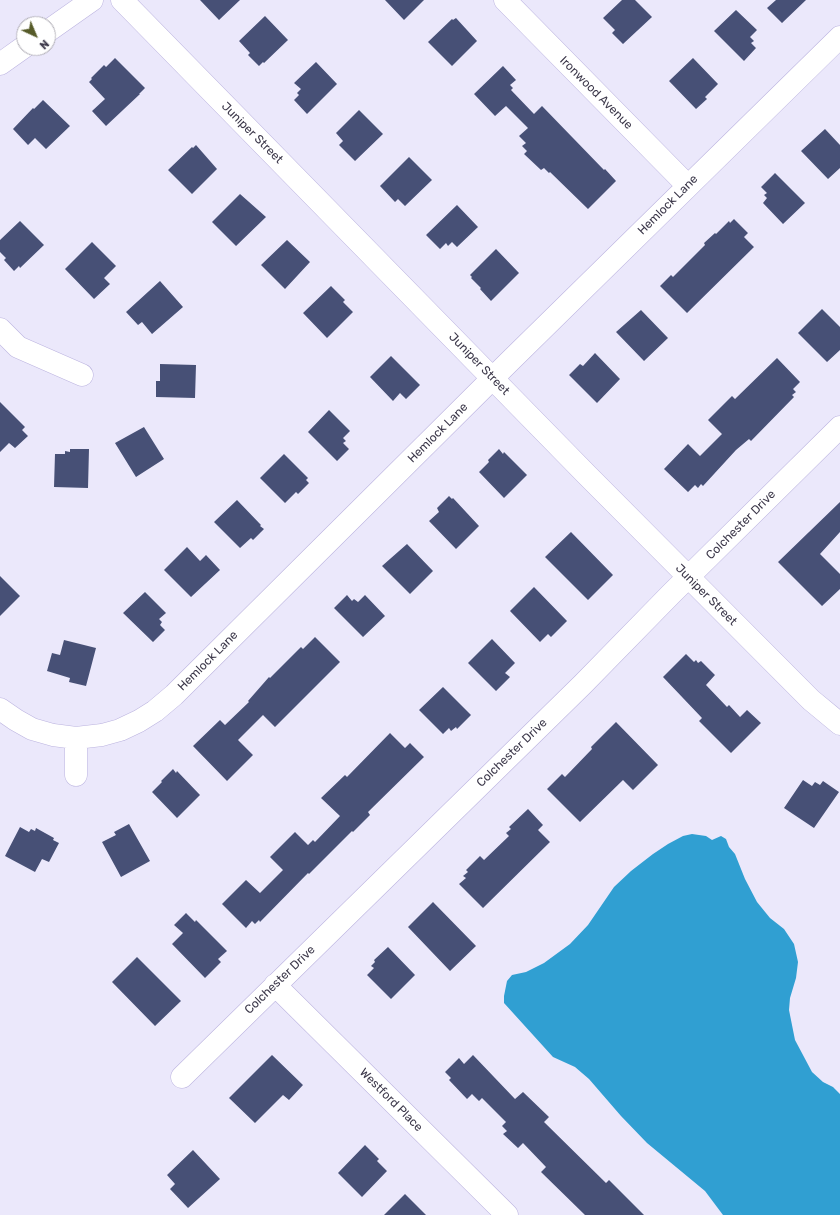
<!DOCTYPE html>
<html>
<head>
<meta charset="utf-8">
<style>
	body { margin:0 }
	#map { position:relative; width:840px; height:1215px; overflow:hidden; background:#ebe8fb; font-family:Rubik,sans-serif }
	canvas { display:block }
	.north { position:absolute; left:16px; top:16px; width:40px; height:40px; box-sizing:border-box; background:#fff; border:1px solid #b1afb7; border-radius:50%; rotate:136deg; font-size:11px; font-weight:700; line-height:16px; text-align:center; color:#3c384a }
	.north::after { content:''; display:block; margin:auto; width:14px; height:18px; background:#565b29; clip-path:polygon(50% 0,100% 100%,50% 72%,0 100%) }
</style>
</head>
<body>
<div id="map">
<canvas width="840" height="1215"></canvas>
<div class="north">N</div>
</div>
<script>
const ctx = document.querySelector('canvas').getContext('2d');
ctx.lineJoin = 'round';
function fillPath(path, color) { ctx.fillStyle = color; ctx.fill(path, 'evenodd'); }
const poly = rows => new Path2D(rows.map(r => 'M' + r).join(''));
function trace(path, color, width, dash) { ctx.strokeStyle = color; ctx.lineWidth = width; ctx.lineCap = dash ? 'butt' : 'round'; ctx.setLineDash(dash || []); ctx.stroke(path); }
function label(font, color, halo, rows, align = 'center') {
  ctx.font = font + ' Rubik,sans-serif'; ctx.lineWidth = 4; ctx.setLineDash([]); ctx.textBaseline = 'middle'; ctx.strokeStyle = halo; ctx.fillStyle = color; for (const [text, x, y, turn = 0] of rows) {
    ctx.save(); ctx.translate(x, y); ctx.rotate((+turn || 0) * Math.PI / 180); ctx.textAlign = isNaN(turn) ? turn : align; if (halo) ctx.strokeText(text, 0, 0); ctx.fillText(text, 0, 0); ctx.restore();
  }
}
const water = poly([
	[692,834,706,836,712,840,721,836,726,839,729,847,735,854,745,879,757,902,770,918,784,929,794,944,798,962,796,978,790,998,789,1010,795,1040,812,1072,823,1082,833,1087,840,1094,840,1215,723,1215,705,1191,647,1143,621,1116,589,1079,575,1067,553,1057,504,1003,504,996,507,981,512,975,526,972,544,963,570,944,588,925,614,887,631,871,653,854,668,844,683,836]
]);
const building = poly([
	[200,0,240,0,219,20],
	[385,0,424,0,404,20],
	[622,0,635,0,652,17,623,44,612,33,615,30,603,18],
	[776,0,806,0,782,23,767,8],
	[736,10,757,30,750,37,754,41,751,43,756,48,744,61,714,31],
	[265,16,288,40,264,63,263,62,259,66,248,55,250,53,239,41],
	[456,18,477,41,452,66,428,42,452,19,453,20],
	[115,58,145,88,139,94,140,94,106,126,92,111,105,99,89,82,92,79,91,78,104,65,106,67],
	[693,58,718,84,705,97,707,99,696,109,669,81],
	[316,62,337,84,307,114,294,100,299,95,297,93,301,89,294,83],
	[503,66,516,80,510,85,513,88,511,90,534,114,542,106,604,170,605,169,616,181,588,209,550,172,549,173,544,168,541,170,524,154,527,151,522,146,526,143,519,136,528,128,506,106,495,116,474,94],
	[43,100,70,126,46,149,35,138,28,145,13,129,33,108,34,109],
	[359,110,383,134,355,161,339,145,343,141,336,133],
	[825,129,840,145,840,168,828,179,801,151],
	[196,145,217,169,192,194,168,170,192,147,193,148],
	[409,157,432,180,405,206,398,199,395,202,380,186],
	[775,173,805,203,783,224,763,203,767,198,764,195,767,193,761,187],
	[240,194,266,217,236,246,212,222],
	[457,205,478,227,457,247,452,242,448,246,446,243,440,249,426,235],
	[734,219,748,233,744,237,754,247,687,313,660,286,671,275,673,277,705,245,704,243,715,233,716,234,729,221,730,223],
	[20,221,44,245,20,268,19,266,14,271,4,260,6,258,0,252,0,240],
	[287,240,310,262,285,289,261,265],
	[92,242,116,266,104,278,110,284,94,299,65,269],
	[496,249,519,273,491,301,480,289,481,288,471,278,472,277,470,275],
	[160,281,183,307,152,334,142,322,138,325,126,312],
	[331,286,345,300,343,302,353,312,327,338,303,313],
	[822,309,840,327,840,350,827,362,798,333],
	[641,310,668,338,644,361,616,332],
	[595,353,620,379,597,403,569,375,580,364,583,366],
	[391,356,420,385,406,399,400,393,393,401,370,377],
	[777,358,800,382,793,389,796,392,792,395,794,397,751,441,749,439,736,450,703,486,701,484,698,488,695,485,688,492,664,469,688,444,700,456,722,434,708,420,732,396,735,399],
	[160,364,196,365,195,398,156,397,156,381,160,381],
	[0,402,25,427,22,430,28,436,15,448,9,443,0,452],
	[329,410,350,431,343,438,346,441,343,443,349,449,337,461,308,432],
	[144,427,164,459,136,477,115,443],
	[70,449,89,449,88,488,54,487,55,454,65,454,65,451,70,452],
	[499,449,503,454,504,452,527,475,504,498,479,472,489,462,488,460],
	[284,454,308,478,306,480,309,483,298,494,296,492,285,503,260,478],
	[449,496,452,499,453,498,479,526,456,549,429,521,439,512,437,508],
	[237,500,261,525,260,526,264,529,253,540,251,538,240,548,214,522],
	[840,502,840,532,820,554,840,574,840,589,822,606,778,562],
	[571,532,613,575,588,600,545,557],
	[407,544,433,571,410,594,382,566],
	[187,547,200,561,206,555,220,570,191,597,164,570],
	[0,576,20,596,0,616],
	[534,587,567,621,551,637,548,634,540,642,510,611],
	[145,592,166,613,159,619,162,622,160,625,165,630,153,642,123,613],
	[347,595,352,601,354,599,358,602,365,595,385,616,363,637,334,608],
	[315,637,340,662,275,727,263,715,238,740,253,755,227,781,193,746,220,720,225,725,249,702,248,701,269,677,270,678,301,647,303,649],
	[492,639,515,663,505,673,510,677,496,691,468,663],
	[64,640,96,648,86,686,69,682,70,678,47,671,52,653,60,655],
	[686,654,694,662,696,660,698,663,701,661,715,675,706,685,727,707,729,705,740,717,747,710,761,723,731,753,699,721,702,718,663,677],
	[443,687,471,715,457,729,456,727,451,731,449,728,443,734,419,710],
	[616,722,658,765,633,790,623,780,580,822,547,789,562,774,565,777,592,749,591,747],
	[390,733,405,748,410,743,424,757,368,812,370,815,353,832,352,831,309,874,308,873,260,922,259,920,255,924,252,921,246,928,222,904,246,880,260,893,283,870,270,857,295,832,308,845,313,840,315,842,340,816,321,798,345,775,347,777],
	[173,769,176,773,177,771,200,795,177,818,152,792,162,782,161,781],
	[803,780,812,786,815,782,820,785,823,781,839,792,814,828,784,808],
	[528,809,543,825,538,830,550,842,483,908,459,884,466,878,463,876,468,872,466,870,480,856,484,860,509,836,506,833,511,829,509,827],
	[129,824,150,861,121,877,102,842,116,835,114,832],
	[20,827,29,832,31,829,35,831,36,828,54,838,53,840,59,843,49,862,42,859,35,872,5,856],
	[433,902,476,946,450,971,408,927],
	[186,913,195,922,196,920,227,951,218,959,221,962,205,978,172,944,183,933,174,925],
	[388,947,415,975,391,999,367,975,374,968,371,966,375,962,374,960],
	[137,957,181,1001,155,1026,112,982],
	[272,1055,303,1085,289,1100,283,1095,255,1123,229,1098],
	[473,1055,515,1099,523,1092,549,1117,544,1122,606,1183,609,1180,644,1215,585,1215,541,1172,546,1167,523,1143,518,1148,503,1134,507,1131,502,1126,506,1122,482,1098,479,1101,472,1094,467,1099,449,1080,451,1078,445,1072,459,1058,464,1064],
	[365,1145,379,1159,377,1161,387,1171,362,1197,338,1173],
	[193,1150,220,1179,188,1208,170,1189,175,1184,167,1175],
	[405,1194,426,1215,384,1215]
]);
const street = poly([
	[122,0,587,475,811,700,840,724],
	[505,0,688,186],
	[48,31,92,0],
	[0,64,24,47],
	[0,329,18,347,82,375],
	[0,709,16,720,32,729,53,735,76,738,102,735,120,730,139,721,155,711,174,695,509,362,840,37],
	[76,775,76,738],
	[275,985,507,1215],
	[182,1077,583,684,671,594,840,427]
]);
const streetNames = [
	["Ironwood Avenue",596,93,45],
	["Juniper Street",252,133,45],
	["Hemlock Lane",668,205,-45],
	["Juniper Street",479,364,46],
	["Hemlock Lane",438,433,-45],
	["Colchester Drive",741,525,-45],
	["Juniper Street",706,595,45],
	["Hemlock Lane",208,661,-45],
	["Colchester Drive",512,753,-44],
	["Colchester Drive",280,980,-44],
	["Westford Place",391,1100,45]
];
fillPath(water, '#309fd2');
fillPath(building, '#475076');
trace(street, '#bbb3df', 23);
trace(street, '#fff', 22);
label('12px', '#3c384a', '#fff', streetNames);
</script>
</body>
</html>
